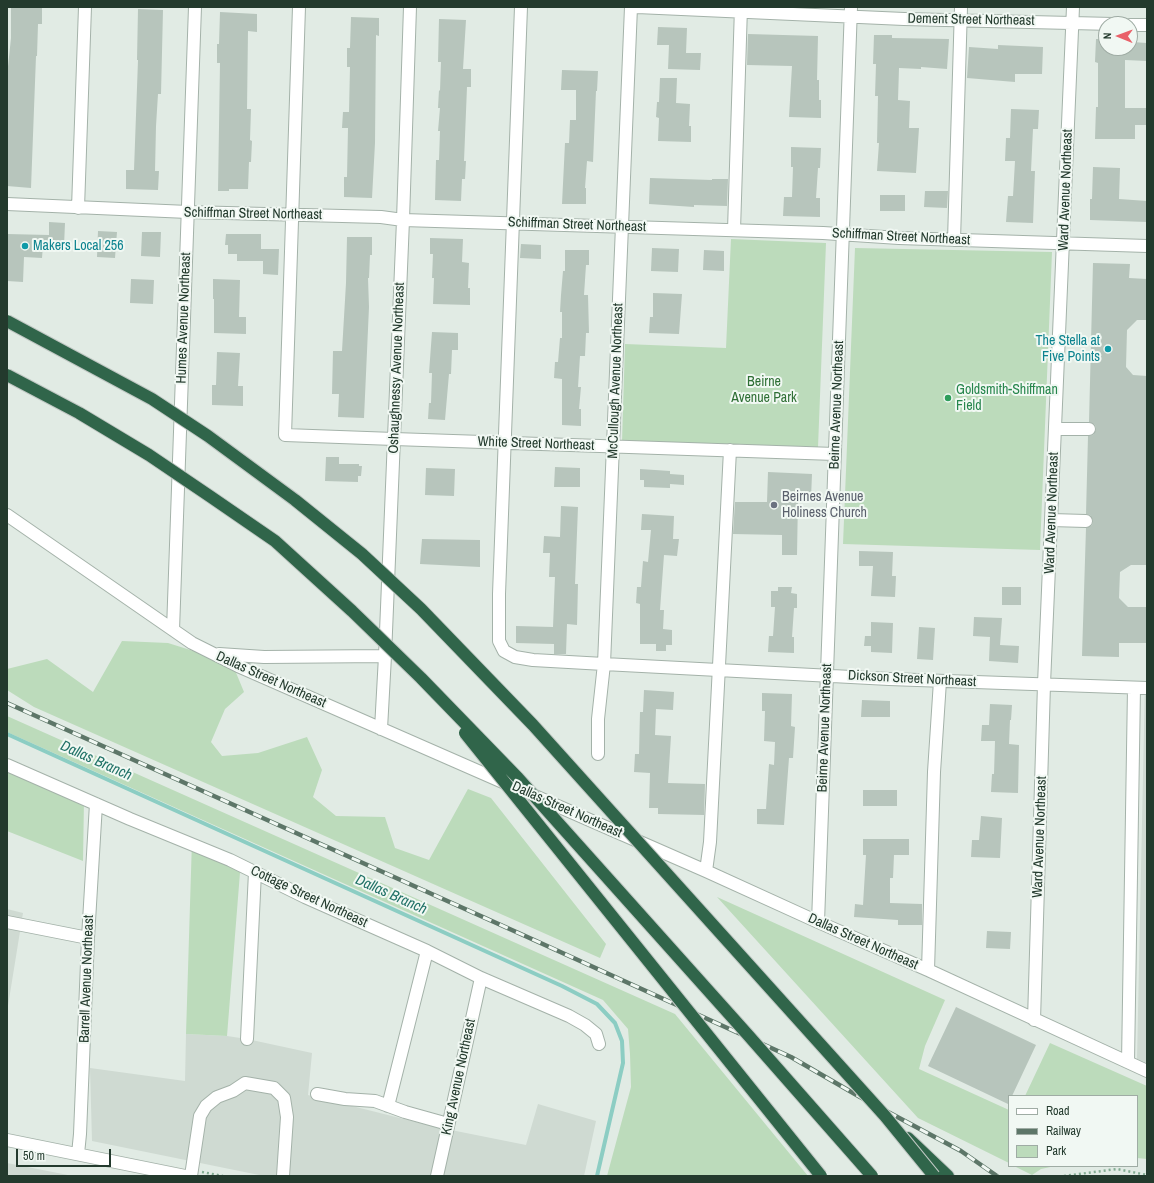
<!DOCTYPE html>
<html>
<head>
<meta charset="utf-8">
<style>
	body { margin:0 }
	#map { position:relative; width:1154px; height:1183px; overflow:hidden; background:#e1ebe4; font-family:"Archivo Narrow",sans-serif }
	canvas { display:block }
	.frame { position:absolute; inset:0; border:8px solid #233a2d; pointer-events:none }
	.legend { position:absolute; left:1008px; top:1095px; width:130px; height:72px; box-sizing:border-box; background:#f1f8f3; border:1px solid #9faca4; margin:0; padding:5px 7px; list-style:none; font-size:12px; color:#233a2d }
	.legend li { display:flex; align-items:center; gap:8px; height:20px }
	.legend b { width:20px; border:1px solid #9faca4 }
	.north { position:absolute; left:1098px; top:16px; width:40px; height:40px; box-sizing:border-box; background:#f1f8f3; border:1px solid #9faca4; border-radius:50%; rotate:271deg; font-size:11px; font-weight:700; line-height:16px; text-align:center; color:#233a2d }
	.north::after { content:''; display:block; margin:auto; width:14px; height:18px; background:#e96169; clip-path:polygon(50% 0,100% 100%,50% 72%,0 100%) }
	.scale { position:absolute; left:16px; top:1149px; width:95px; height:18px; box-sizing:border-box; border:2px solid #233a2d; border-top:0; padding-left:5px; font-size:12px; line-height:14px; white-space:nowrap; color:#233a2d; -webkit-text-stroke:3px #f1f8f3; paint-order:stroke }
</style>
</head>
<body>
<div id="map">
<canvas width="1154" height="1183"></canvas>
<div class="frame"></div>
<ul class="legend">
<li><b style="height:5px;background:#fff"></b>Road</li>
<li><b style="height:5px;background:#5d7668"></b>Railway</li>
<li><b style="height:11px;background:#bcdbbb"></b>Park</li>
</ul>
<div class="north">N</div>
<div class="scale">50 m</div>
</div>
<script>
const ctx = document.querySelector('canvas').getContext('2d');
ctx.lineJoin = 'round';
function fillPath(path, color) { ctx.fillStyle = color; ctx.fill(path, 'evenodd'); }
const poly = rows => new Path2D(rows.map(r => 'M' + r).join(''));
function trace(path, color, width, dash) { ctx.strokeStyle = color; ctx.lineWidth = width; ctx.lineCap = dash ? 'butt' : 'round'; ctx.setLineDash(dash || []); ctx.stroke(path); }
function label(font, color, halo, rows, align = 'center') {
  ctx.font = font + ' "Archivo Narrow",sans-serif'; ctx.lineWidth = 4; ctx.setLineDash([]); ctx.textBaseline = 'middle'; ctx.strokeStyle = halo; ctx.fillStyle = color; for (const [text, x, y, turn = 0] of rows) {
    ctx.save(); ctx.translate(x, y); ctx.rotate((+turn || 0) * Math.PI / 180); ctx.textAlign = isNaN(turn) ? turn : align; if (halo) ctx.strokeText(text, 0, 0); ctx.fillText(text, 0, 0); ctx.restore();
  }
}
const built = poly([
	[1145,682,1147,682,1147,1063,1137,1059],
	[7,909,23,913,7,1012],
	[186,1034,227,1036,247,1039,312,1053,308,1095,436,1127,526,1145,538,1104,596,1121,584,1176,264,1176,92,1141,90,1068,185,1081],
	[7,1163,73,1176,7,1176]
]);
const green = poly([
	[731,239,826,243,818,447,622,442,625,344,726,348],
	[855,248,1052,252,1040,550,843,544],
	[122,641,168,643,232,663,244,692,225,709,211,742,222,756,258,753,307,737,322,770,313,797,336,816,385,817,395,848,429,860,468,789,491,798,606,944,600,958,34,707,7,690,7,669,47,659,93,692],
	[7,716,675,1014,808,1176,607,1176,631,1087,630,1054,628,1029,603,1000,7,732],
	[7,765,84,800,83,861,7,831],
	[192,840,241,860,227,1036,186,1034],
	[717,897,945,1000,925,1046,919,1069,1009,1110,1009,1163,918,1118],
	[1050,1043,1147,1086,1147,1159,1137,1158,1137,1096,1025,1096],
	[1014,1166,1055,1166,1041,1169,1032,1175]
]);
const stream = poly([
	[7,734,562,986,597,1004,615,1023,622,1041,623,1063,597,1176]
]);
const building = poly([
	[11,7,42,7,42,24,38,24,37,56,36,56,31,188,7,186,7,76,11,38],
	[138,9,163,10,161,94,158,94,156,126,155,171,159,171,158,190,126,189,126,170,134,170,138,60,137,60],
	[220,12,257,14,257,32,248,31,247,109,251,109,250,140,252,141,251,162,249,162,248,189,229,189,229,191,218,191,220,63,217,63,217,44,219,44],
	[351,17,379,18,379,36,376,35,375,143,372,198,344,197,344,177,347,177,348,128,342,128,343,112,349,112,350,67,347,67,347,48,350,48],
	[439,19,466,20,463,69,471,69,471,87,467,87,464,161,466,161,465,179,462,179,461,201,435,200,436,160,439,160,440,131,438,131,440,108,438,108,439,90,440,91,441,62,438,62],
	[658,27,687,28,686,53,701,53,700,70,668,69,669,45,657,45],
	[748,34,818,36,817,80,819,80,819,100,821,100,821,118,789,117,792,66,747,65],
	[874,35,892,35,892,38,949,39,947,69,921,67,921,69,899,68,898,100,910,101,909,128,919,128,916,173,877,171,879,143,877,143,878,96,875,96,876,64,873,64],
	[1096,39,1106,39,1106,48,1132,48,1132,42,1147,43,1147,61,1125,60,1125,108,1147,108,1147,125,1135,125,1135,139,1095,139,1096,107,1098,107,1098,63,1095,62],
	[998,45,1043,47,1042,74,1015,74,1015,82,967,78,969,47,998,49],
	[562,70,598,71,597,91,596,91,593,162,587,161,585,188,586,188,586,204,562,204,565,143,569,143,570,120,576,120,576,90,561,90],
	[660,78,677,78,676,103,690,104,689,126,691,126,691,142,658,141,659,118,656,117,657,102,659,102],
	[1011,109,1039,110,1038,129,1033,129,1031,171,1035,171,1033,223,1006,222,1008,196,1013,196,1015,161,1005,161,1006,138,1010,138],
	[791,147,821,148,820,168,818,168,816,198,820,198,820,217,783,216,784,197,792,197,793,167,791,167],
	[1093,167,1120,168,1119,199,1147,201,1147,222,1090,220,1090,199,1092,199],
	[650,178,712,180,712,179,728,179,727,206,694,205,694,207,649,204],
	[925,191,948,191,947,208,924,207],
	[880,195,905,195,905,211,880,211],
	[49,222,65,223,64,246,43,245,42,258,24,257,23,282,7,281,7,234,49,235],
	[98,231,117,232,115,258,97,257],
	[142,232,161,232,160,257,141,256],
	[226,234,261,234,261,249,279,249,278,275,263,274,263,261,237,261,237,254,228,254,228,245,225,245],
	[347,237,372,237,372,255,370,255,369,278,368,278,369,307,364,418,338,417,339,394,332,394,333,351,342,351,346,283],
	[430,238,463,239,462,262,469,263,468,288,470,288,470,305,433,304,434,278,432,278,433,254,430,254],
	[521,244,541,245,541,259,520,258],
	[652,248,679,249,678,272,651,271],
	[565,250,589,250,589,265,586,265,584,295,588,295,589,333,586,333,585,356,580,356,578,387,581,387,579,409,581,409,581,426,562,425,562,379,554,378,555,362,558,362,560,338,562,338,562,312,560,312,561,295,563,271,565,271],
	[704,250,724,251,724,271,703,270],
	[1093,263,1130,264,1129,278,1147,279,1147,320,1137,320,1127,330,1126,367,1133,375,1147,376,1147,565,1131,565,1120,572,1119,598,1128,607,1147,607,1147,643,1119,643,1119,657,1082,656,1086,528,1092,525,1093,521,1090,515,1086,514,1088,436,1093,435,1096,429,1095,425,1089,422],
	[131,279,154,280,153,304,130,303],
	[213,279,240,280,239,317,246,317,246,334,214,333,214,299,213,299],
	[653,293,682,294,679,334,649,333,650,317,653,317],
	[432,332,458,333,458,350,452,350,451,374,449,374,445,420,428,419,429,403,431,403,432,373,429,373],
	[217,352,240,353,238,386,243,386,243,406,212,405,212,385,216,385],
	[326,457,339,457,339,464,359,464,359,466,362,466,361,476,358,476,358,482,325,481],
	[555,467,580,468,580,487,554,487],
	[426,468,455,469,454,496,425,495],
	[640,469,670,471,670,474,684,475,684,485,670,484,670,488,644,487,644,480,640,480],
	[768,472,812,474,811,498,798,498,797,555,782,555,782,535,733,534,735,502,767,502],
	[561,506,578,507,575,584,578,584,577,625,567,624,566,654,554,654,554,644,516,643,516,626,553,627,555,577,549,577,550,553,543,553,544,536,560,537],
	[642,514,674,516,673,539,679,539,677,556,664,555,660,610,664,610,663,629,672,630,672,645,666,645,666,651,656,651,656,644,640,644,640,604,636,603,637,587,641,587,643,561,648,562,651,530,641,530],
	[422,539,480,540,480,567,420,564],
	[859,551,893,552,892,576,896,576,895,597,871,596,873,566,859,566],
	[778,587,792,587,791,593,797,594,797,608,794,608,792,637,794,637,794,653,768,652,769,636,773,636,775,607,771,607,771,591,778,591],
	[1002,587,1021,587,1021,605,1002,605],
	[974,617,1002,618,1000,645,1019,646,1018,663,989,661,990,637,973,636],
	[871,622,893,623,892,653,871,652,871,646,864,646,865,636,871,636],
	[919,627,935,628,933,660,917,659],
	[644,690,674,692,673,710,656,709,655,735,671,736,668,783,705,784,704,815,658,814,658,808,649,808,650,773,634,772,635,754,639,754,640,712,643,712],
	[762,693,792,694,791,726,795,727,793,758,789,758,784,825,757,824,757,809,766,809,769,764,774,765,775,742,764,741,765,711,762,711],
	[862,700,890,701,890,717,861,717],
	[990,704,1012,705,1011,720,1010,720,1009,744,1019,745,1018,793,991,792,992,774,994,774,995,741,981,741,982,725,989,725],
	[863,790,897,790,897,806,863,806],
	[981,816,1002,818,1000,858,971,857,972,840,979,840],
	[863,839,909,839,909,855,894,855,893,878,890,878,890,903,922,904,922,925,898,925,898,920,854,917,855,904,863,905,866,855,863,855],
	[987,931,1011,932,1010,949,986,948],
	[956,1007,1036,1045,1012,1096,1009,1096,1008,1104,928,1066]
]);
const path = poly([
	[202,1172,223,1176],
	[1064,1176,1117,1169,1147,1175]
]);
const minor = poly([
	[299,7,285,435,394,439,835,454],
	[521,7,499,594,499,641,504,651,515,657,533,660,604,664,889,679,1147,688],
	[637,7,904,19,1113,24],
	[1130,25,1147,25],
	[7,204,188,212,381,217,403,220,823,233,899,238,1147,246],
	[78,208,85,7],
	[734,230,741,7],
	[954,240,961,7],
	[1055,429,1089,429],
	[7,515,192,643,238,666,706,871,818,922,928,970,1147,1071],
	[1051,520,1086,521],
	[173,630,195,7],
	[219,654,264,657,385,656],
	[381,729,385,656,403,220,410,7],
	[598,754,598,719,604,664,631,7],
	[7,765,130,819,230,860,305,897,427,951,481,978,569,1016,585,1025,596,1034,599,1044],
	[706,871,710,842,730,450],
	[7,922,88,938],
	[818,922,851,7],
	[928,970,934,772,940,681],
	[1034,1020,1044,684,1073,7],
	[247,1039,255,872],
	[1128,1062,1134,688],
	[317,1094,345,1099,375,1101,405,1112,448,1124],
	[388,1106,427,951],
	[7,1140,185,1176],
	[78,1154,80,1134,88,938,96,804],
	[191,1176,200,1116,206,1106,217,1097,233,1091,245,1083,274,1088,284,1098,287,1117,283,1176],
	[437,1176,481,978]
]);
const highway = poly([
	[908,1138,948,1176]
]);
const rail = poly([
	[7,703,523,935,791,1057,860,1097,961,1151,997,1176]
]);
const highwayBridge = poly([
	[7,321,152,399,208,436,295,500,362,554,421,609,533,725,885,1116,934,1176],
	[7,375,79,413,149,455,211,497,275,541,352,611,421,678,518,778,748,1035,872,1176],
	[465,733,821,1176]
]);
const markers = [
	[25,246,4,"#0f9aa8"],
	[1108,349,4,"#0f9aa8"],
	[948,398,4,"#2e9e5b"],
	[774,505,4,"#6b7280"]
];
const streetNames = [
	["Dement Street Northeast",971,20,1],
	["Ward Avenue Northeast",1066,190,-88],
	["Schiffman Street Northeast",253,214,1],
	["Schiffman Street Northeast",577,225,2],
	["Schiffman Street Northeast",901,237,3],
	["Humes Avenue Northeast",184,318,-88],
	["Oshaughnessy Avenue Northeast",397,368,-88],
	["McCullough Avenue Northeast",616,381,-88],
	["Beirne Avenue Northeast",837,405,-88],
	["White Street Northeast",536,444,2],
	["Ward Avenue Northeast",1052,513,-88],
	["Dickson Street Northeast",912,679,3],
	["Dallas Street Northeast",271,680,24],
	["Beirne Avenue Northeast",825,728,-88],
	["Dallas Street Northeast",567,810,24],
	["Ward Avenue Northeast",1040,837,-88],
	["Cottage Street Northeast",309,897,25],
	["Dallas Street Northeast",863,942,24],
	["Barrell Avenue Northeast",87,979,-88],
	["King Avenue Northeast",459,1077,-78]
];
const cultureNames = [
	["Makers Local 256",33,246],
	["The Stella at",1100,341,"right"],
	["Five Points",1100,357,"right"]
];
const parkNames = [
	["Beirne",764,382],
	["Avenue Park",764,398]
];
const leisureNames = [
	["Goldsmith-Shiffman",956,390],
	["Field",956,406]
];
const worshipNames = [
	["Beirnes Avenue",782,497],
	["Holiness Church",782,513]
];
const waterNames = [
	["Dallas Branch",96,761,24],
	["Dallas Branch",391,895,24]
];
fillPath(built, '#cfdad2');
fillPath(green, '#bcdbbb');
trace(stream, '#8ccdc3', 4);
fillPath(building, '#b7c5bc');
trace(minor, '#a4b2a9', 14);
trace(highway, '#c1c8c4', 14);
trace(path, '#83ac93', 2.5, [2, 3]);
trace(minor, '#fff', 12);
trace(highway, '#30654a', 12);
trace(rail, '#5d7668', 4.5);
trace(rail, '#f1f8f3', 3, [9]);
trace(highwayBridge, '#c1c8c4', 14, []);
trace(highwayBridge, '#30654a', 12);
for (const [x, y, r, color] of markers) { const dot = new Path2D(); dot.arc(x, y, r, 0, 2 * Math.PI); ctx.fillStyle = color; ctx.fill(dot); trace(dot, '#f1f8f3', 1.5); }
label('14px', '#233a2d', '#f1f8f3', streetNames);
label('14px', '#0d838f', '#f1f8f3', cultureNames, 'left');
label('14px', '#2f6f35', '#f1f8f3', parkNames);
label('14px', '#27864d', '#f1f8f3', leisureNames, 'left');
label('14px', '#5b616d', '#f1f8f3', worshipNames, 'left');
label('italic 15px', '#217267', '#f1f8f3', waterNames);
</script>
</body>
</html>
